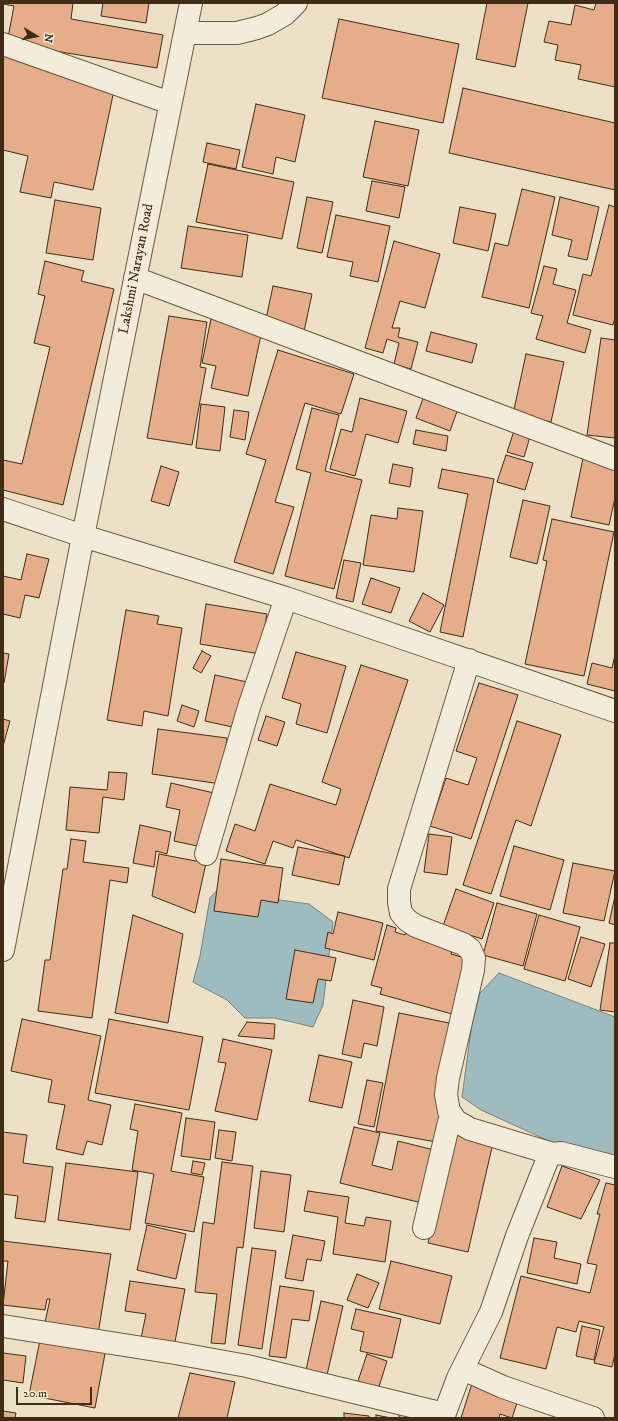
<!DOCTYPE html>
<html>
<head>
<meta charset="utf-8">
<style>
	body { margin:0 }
	#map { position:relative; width:618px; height:1421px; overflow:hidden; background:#ece1c6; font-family:"IM FELL DW Pica",serif }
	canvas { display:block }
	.frame { position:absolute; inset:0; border:4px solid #412d16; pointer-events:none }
	.north { position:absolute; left:16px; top:16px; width:40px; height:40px; -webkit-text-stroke:3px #f3ecda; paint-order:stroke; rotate:100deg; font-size:11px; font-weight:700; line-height:16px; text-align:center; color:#412d16 }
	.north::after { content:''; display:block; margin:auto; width:14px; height:18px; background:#412d16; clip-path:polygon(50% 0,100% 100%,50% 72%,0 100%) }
	.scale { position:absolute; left:16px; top:1387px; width:76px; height:18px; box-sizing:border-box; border:2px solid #412d16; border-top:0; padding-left:5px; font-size:12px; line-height:14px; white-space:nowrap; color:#412d16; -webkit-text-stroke:3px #f3ecda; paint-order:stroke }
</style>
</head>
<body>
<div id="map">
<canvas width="618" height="1421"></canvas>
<div class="frame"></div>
<div class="north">N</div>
<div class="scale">20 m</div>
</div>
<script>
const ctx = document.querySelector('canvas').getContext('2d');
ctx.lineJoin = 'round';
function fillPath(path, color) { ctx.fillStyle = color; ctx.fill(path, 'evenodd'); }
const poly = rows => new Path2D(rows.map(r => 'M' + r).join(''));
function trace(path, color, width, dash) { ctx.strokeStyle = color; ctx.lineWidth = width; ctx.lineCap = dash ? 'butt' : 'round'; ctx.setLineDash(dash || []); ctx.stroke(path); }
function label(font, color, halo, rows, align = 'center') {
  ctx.font = font + ' "IM FELL DW Pica",serif'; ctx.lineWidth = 3; ctx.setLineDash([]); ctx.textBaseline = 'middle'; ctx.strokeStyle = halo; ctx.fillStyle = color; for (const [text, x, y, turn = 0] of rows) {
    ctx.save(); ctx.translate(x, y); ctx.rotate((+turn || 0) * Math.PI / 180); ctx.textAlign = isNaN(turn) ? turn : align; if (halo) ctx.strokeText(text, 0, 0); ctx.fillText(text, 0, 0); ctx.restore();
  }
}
const water = poly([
	[221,886,273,899,309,904,333,922,323,1005,313,1027,275,1018,245,1018,227,1000,193,982,200,956,210,898,221,886],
	[499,973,615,1017,615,1160,549,1141,481,1110,462,1097,472,1023,480,993,499,973]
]);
const building = poly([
	[3,3,73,3,71,19,163,35,157,68,7,43,14,6,3,4,3,3],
	[103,3,149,3,146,23,101,16,103,3],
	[487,3,528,3,515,67,476,59,487,3],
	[596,3,615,3,615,87,578,79,581,65,555,60,558,45,544,42,549,21,571,25,575,5,594,10,596,3],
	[339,19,459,44,443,123,322,98,339,19],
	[3,43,117,76,93,190,54,182,51,198,20,192,28,156,3,150,3,43],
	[463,88,615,123,615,190,449,153,463,88],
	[256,104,305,115,295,162,276,157,273,174,242,167,256,104],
	[375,121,419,130,408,186,363,177,375,121],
	[207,143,240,150,236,169,203,162,207,143],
	[208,164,294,182,282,239,196,222,208,164],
	[372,181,405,187,399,218,366,211,372,181],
	[522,189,555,197,529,308,482,297,495,243,508,246,522,189],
	[307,197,333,202,322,253,297,248,307,197],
	[560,197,599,207,587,260,568,256,572,240,552,235,560,197],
	[55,200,101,208,93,260,46,253,55,200],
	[609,205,615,207,615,318,613,325,573,315,583,274,591,276,609,205],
	[460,207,496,214,488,251,453,243,460,207],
	[336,215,390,226,378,282,350,276,353,262,327,257,336,215],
	[188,226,248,235,242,277,181,268,188,226],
	[394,241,440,254,425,308,400,301,392,328,400,328,398,337,418,342,411,369,394,364,399,343,387,339,383,353,365,348,394,241],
	[45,261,84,271,81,281,114,289,63,505,3,490,3,460,22,464,50,347,34,343,45,296,38,294,45,261],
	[544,266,557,269,553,284,576,290,567,323,591,330,585,353,536,339,543,316,531,313,544,266],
	[273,286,312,294,302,341,263,333,273,286],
	[169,316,207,322,200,367,206,368,192,445,147,438,169,316],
	[211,319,262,330,248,396,211,388,216,366,202,363,211,319],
	[431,332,477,344,472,363,426,351,431,332],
	[601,338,615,340,615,438,587,435,601,338],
	[278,350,354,374,341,414,305,403,275,502,294,507,273,574,234,562,266,460,246,454,278,350],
	[526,354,564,362,551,422,513,414,526,354],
	[425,393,459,406,450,431,416,418,425,393],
	[360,398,407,411,398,443,366,434,355,476,330,469,341,429,352,432,360,398],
	[201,404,225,407,220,451,196,448,201,404],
	[312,408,339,415,325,471,362,480,334,589,285,576,311,473,296,469,312,408],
	[234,410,249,412,245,440,230,437,234,410],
	[516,425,532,430,524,457,507,452,516,425],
	[416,430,448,436,446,451,413,444,416,430],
	[584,453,615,460,615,498,609,525,571,517,584,453],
	[506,455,533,463,525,490,497,482,506,455],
	[393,464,413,468,410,487,389,483,393,464],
	[161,466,179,472,169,506,151,501,161,466],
	[442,469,494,479,463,637,440,632,468,494,438,488,442,469],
	[523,500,550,506,537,564,510,557,523,500],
	[398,508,423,511,414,572,363,565,371,515,397,519,398,508],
	[552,519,614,532,584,676,525,664,547,561,543,560,552,519],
	[27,554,49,559,39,598,25,595,20,618,3,614,3,576,21,580,27,554],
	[344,560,361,563,353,602,336,598,344,560],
	[371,578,400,588,391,613,362,604,371,578],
	[423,593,444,605,430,632,409,621,423,593],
	[206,604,267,614,260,654,200,644,206,604],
	[126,610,159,616,157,624,182,628,168,716,144,711,142,726,107,720,126,610],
	[202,651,211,656,201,673,193,668,202,651],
	[296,652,346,666,327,733,296,724,301,704,282,698,296,652],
	[3,653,9,654,4,683,3,683,3,653],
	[615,655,615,691,587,684,592,663,612,668,615,655],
	[361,665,408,680,349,858,296,840,293,848,273,841,265,864,226,851,235,824,255,831,270,784,336,805,341,789,322,782,361,665],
	[215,675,247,682,237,728,205,721,215,675],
	[479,683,518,695,471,839,430,826,446,778,468,785,477,758,456,751,479,683],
	[182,705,199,711,194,727,177,721,182,705],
	[266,716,285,722,277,746,258,740,266,716],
	[3,719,10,721,3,746,3,719],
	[517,721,561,735,531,826,516,820,491,894,463,885,517,721],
	[158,729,227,738,221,784,152,774,158,729],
	[109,772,127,773,124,800,103,797,99,833,66,830,70,787,107,790,109,772],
	[171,783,214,793,202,847,174,841,180,810,166,807,171,783],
	[140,825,171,832,167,854,156,851,154,867,133,863,140,825],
	[429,834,452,837,447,875,424,872,429,834],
	[71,839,86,841,83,862,129,868,127,883,110,880,92,1018,38,1011,45,960,50,960,63,869,67,869,71,839],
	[514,846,564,860,550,910,500,896,514,846],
	[298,847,345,856,339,885,292,875,298,847],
	[159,854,206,863,195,913,152,896,159,854],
	[221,859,283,868,278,903,261,900,258,917,214,911,221,859],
	[573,863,615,871,604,921,563,913,573,863],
	[456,889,494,903,482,939,443,926,456,889],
	[615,896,615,925,609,923,615,896],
	[497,903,537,914,523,966,483,955,497,903],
	[338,912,383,923,374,960,325,948,328,932,333,934,338,912],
	[133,915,183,934,168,1023,115,1013,133,915],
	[539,915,580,927,565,981,524,969,539,915],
	[387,925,396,928,395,932,405,935,406,932,452,950,451,954,468,959,452,1014,380,994,382,988,371,985,387,925],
	[581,937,605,944,591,987,568,979,581,937],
	[610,943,615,943,615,1012,600,1010,610,943],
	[295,950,336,958,331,981,318,979,313,1003,286,999,295,950],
	[353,1000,384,1007,377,1046,364,1043,361,1058,342,1054,353,1000],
	[399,1013,459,1025,436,1142,376,1131,399,1013],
	[22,1019,101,1036,88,1100,111,1105,102,1145,87,1141,83,1155,56,1149,65,1105,48,1102,52,1080,11,1071,22,1019],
	[109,1019,203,1037,189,1110,95,1093,109,1019],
	[247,1022,275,1024,274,1039,238,1036,247,1022],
	[223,1039,272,1050,257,1120,215,1111,226,1063,218,1062,223,1039],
	[319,1055,352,1062,342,1108,309,1101,319,1055],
	[367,1080,383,1083,374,1127,358,1124,367,1080],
	[135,1104,182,1113,171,1171,204,1177,194,1232,145,1223,154,1174,132,1170,138,1131,130,1129,135,1104],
	[186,1118,215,1122,210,1160,181,1156,186,1118],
	[354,1127,380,1133,372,1165,392,1170,398,1141,438,1151,426,1204,340,1183,354,1127],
	[219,1130,236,1132,232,1161,215,1158,219,1130],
	[3,1132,27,1135,23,1163,53,1167,45,1222,15,1218,18,1196,3,1194,3,1132],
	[453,1134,493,1143,468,1252,428,1243,453,1134],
	[193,1161,205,1163,202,1175,191,1173,193,1161],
	[222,1162,253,1166,243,1248,237,1247,225,1344,211,1343,217,1294,195,1292,203,1222,214,1224,222,1162],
	[66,1163,138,1172,130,1230,58,1220,66,1163],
	[562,1166,600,1180,581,1219,547,1207,562,1166],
	[261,1171,291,1175,284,1232,254,1228,261,1171],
	[606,1183,615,1185,615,1354,612,1367,594,1363,604,1327,579,1321,576,1332,557,1327,546,1369,500,1358,521,1276,590,1293,597,1265,587,1263,600,1214,597,1214,606,1183],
	[308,1191,349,1197,345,1223,364,1226,366,1217,391,1221,385,1262,333,1254,338,1217,304,1211,308,1191],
	[147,1225,186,1234,176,1279,137,1270,147,1225],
	[293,1235,325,1241,321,1261,307,1259,303,1281,285,1278,293,1235],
	[534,1238,557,1242,554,1258,581,1264,577,1284,527,1273,534,1238],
	[3,1241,111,1254,98,1334,44,1327,50,1299,47,1299,45,1310,3,1305,8,1261,3,1261,3,1241],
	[252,1248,276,1251,262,1349,238,1345,252,1248],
	[391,1261,452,1276,440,1324,379,1309,391,1261],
	[357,1274,379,1283,368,1308,347,1300,357,1274],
	[130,1281,185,1289,174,1347,140,1343,146,1314,125,1311,130,1281],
	[280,1286,314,1291,309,1321,292,1319,286,1358,269,1356,280,1286],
	[321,1301,343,1306,327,1375,306,1370,321,1301],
	[356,1309,401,1319,392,1358,360,1351,364,1332,351,1329,356,1309],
	[582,1326,600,1330,594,1360,576,1356,582,1326],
	[41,1335,106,1348,95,1408,29,1395,41,1335],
	[3,1353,26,1356,23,1383,3,1380,3,1353],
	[367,1354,387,1361,378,1390,357,1384,367,1354],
	[190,1373,235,1382,227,1418,178,1418,190,1373],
	[475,1374,522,1388,512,1418,500,1414,499,1418,461,1418,475,1374],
	[3,1411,16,1413,15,1418,3,1418,3,1411],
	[397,1412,413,1418,400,1418,397,1412],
	[344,1413,369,1416,369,1418,344,1418,344,1413],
	[376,1415,391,1418,376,1418,376,1415]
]);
const minor = poly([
	[185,33,237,33,257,28,268,24,285,14,296,3],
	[3,44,170,103],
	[135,278,615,459],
	[3,509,83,536,286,598,615,711],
	[469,660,399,889,399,902,401,913,407,920,416,926,463,944,470,949,474,958,473,970,448,1078,446,1095,449,1111,456,1121,470,1129,553,1154],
	[206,854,249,707,286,598],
	[3,950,83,536,191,3],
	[424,1228,449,1122,456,1121],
	[3,1326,175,1353,247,1366,444,1414],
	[463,1369,503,1387,593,1418],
	[443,1418,458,1378,491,1312,517,1236,548,1158,553,1154,561,1153,615,1167]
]);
const streetNames = [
	["Lakshmi Narayan Road",137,269,-79]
];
fillPath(water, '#9ebbbf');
trace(water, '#79827b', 1);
fillPath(building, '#e5ad89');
trace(building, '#412d16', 1);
trace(minor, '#6c5a42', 24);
trace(minor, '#f3ecda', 22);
label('14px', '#412d16', '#f3ecda', streetNames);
</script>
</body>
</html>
